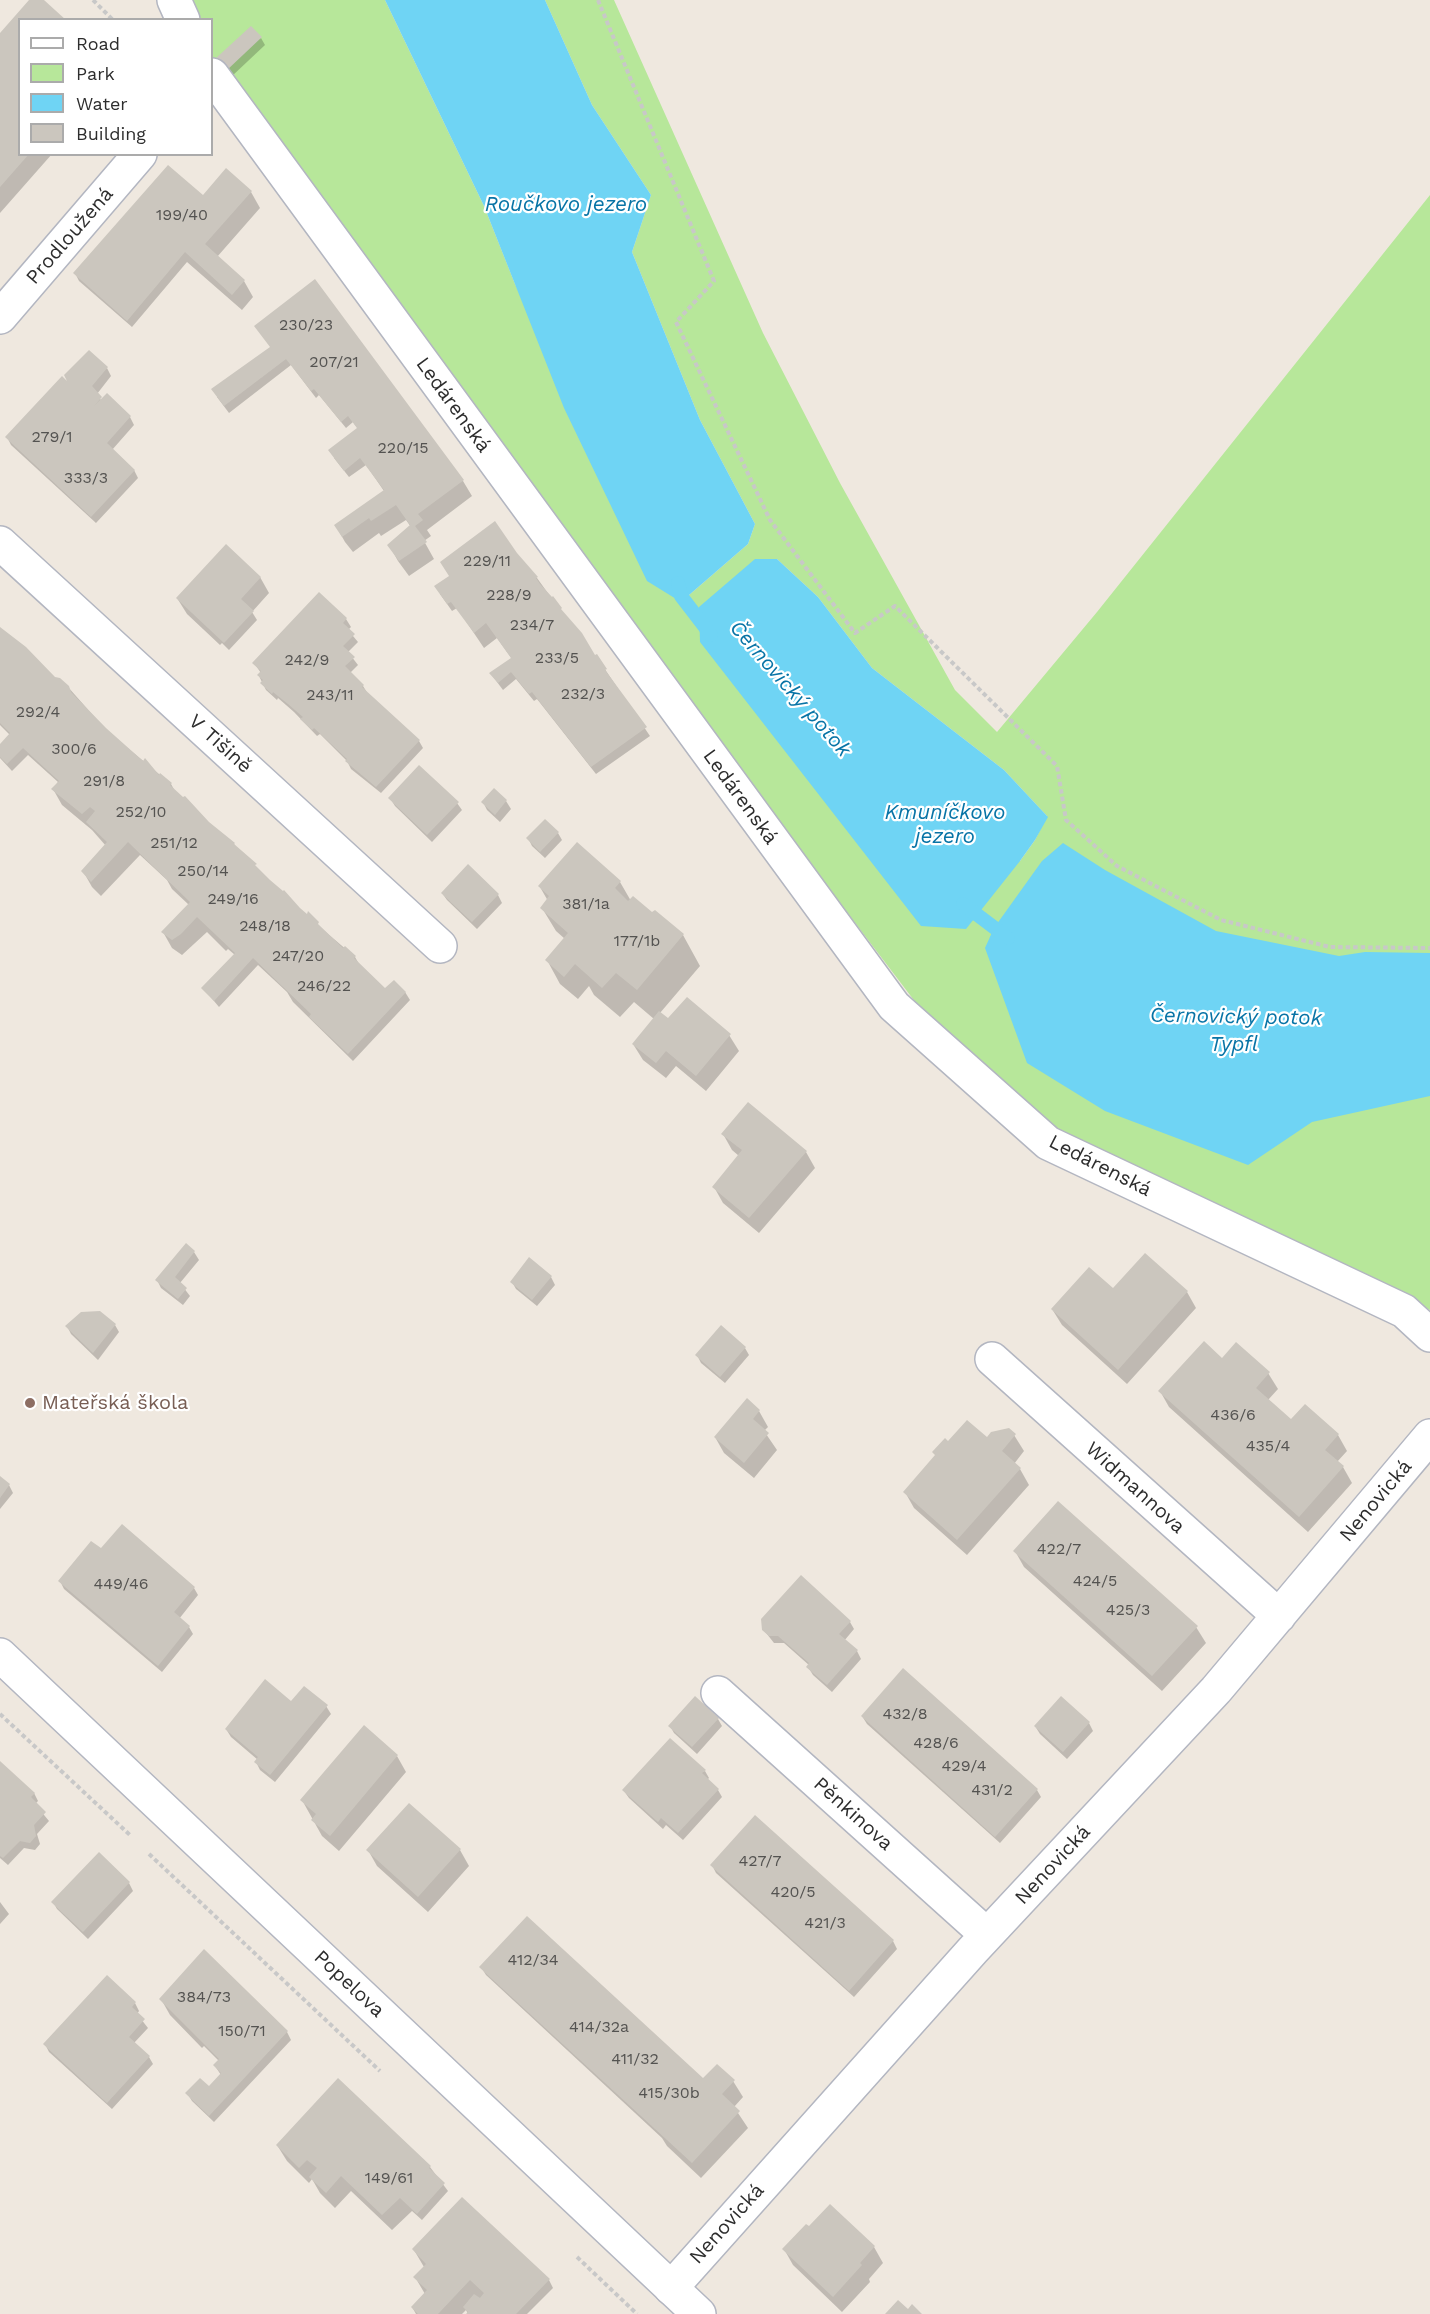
<!DOCTYPE html>
<html>
<head>
<meta charset="utf-8">
<style>
	body { margin:0 }
	#map { position:relative; width:1430px; height:2314px; overflow:hidden; background:#efe8df; font-family:"Work Sans",sans-serif }
	canvas { display:block }
	.legend { position:absolute; left:18px; top:18px; width:195px; height:138px; box-sizing:border-box; background:#fff; border:2px solid #ababab; margin:0; padding:8px 10px; list-style:none; font-size:18px; color:#2d2d2d }
	.legend li { display:flex; align-items:center; gap:12px; height:30px }
	.legend b { width:30px; border:2px solid #ababab }
</style>
</head>
<body>
<div id="map">
<canvas width="1430" height="2314"></canvas>
<ul class="legend">
<li><b style="height:8px;background:#fff"></b>Road</li>
<li><b style="height:16px;background:#b7e79a"></b>Park</li>
<li><b style="height:16px;background:#6fd4f4"></b>Water</li>
<li><b style="height:16px;background:#cbc6be"></b>Building</li>
</ul>
</div>
<script>
const ctx = document.querySelector('canvas').getContext('2d');
ctx.lineJoin = 'round';
function fillPath(path, color) { ctx.fillStyle = color; ctx.fill(path, 'evenodd'); }
const poly = rows => new Path2D(rows.map(r => 'M' + r).join(''));
function trace(path, color, width, dash) { ctx.strokeStyle = color; ctx.lineWidth = width; ctx.lineCap = dash ? 'butt' : 'round'; ctx.setLineDash(dash || []); ctx.stroke(path); }
function label(font, color, halo, rows, align = 'center') {
  ctx.font = font + ' "Work Sans",sans-serif'; ctx.lineWidth = 4.5; ctx.setLineDash([]); ctx.textBaseline = 'middle'; ctx.strokeStyle = halo; ctx.fillStyle = color; for (const [text, x, y, turn = 0] of rows) {
    ctx.save(); ctx.translate(x, y); ctx.rotate((+turn || 0) * Math.PI / 180); ctx.textAlign = isNaN(turn) ? turn : align; if (halo) ctx.strokeText(text, 0, 0); ctx.fillText(text, 0, 0); ctx.restore();
  }
}
const green = poly([
	[187,0,385,0,484,206,515,284,681,602,748,544,755,524,700,420,632,252,651,195,592,105,545,0,614,0,763,333,840,483,955,690,997,732,1097,612,1430,195,1430,1310,1066,1138,958,1058,564,541,212,57,212,20,195,19],
	[755,559,777,559,818,597,872,668,1004,770,1047,816,1035,840,1020,861]
]);
const water = poly([
	[385,0,545,0,592,105,651,195,632,252,700,420,755,524,748,544,681,602,647,581,564,408,484,206],
	[755,559,777,559,818,597,872,668,1004,770,1048,817,1035,840,1020,861,966,929,921,926,700,642,699,607],
	[1063,843,1105,870,1216,931,1339,956,1365,952,1430,953,1430,1096,1312,1122,1248,1165,1105,1111,1027,1063,985,948,994,928,1042,861]
]);
const shadow = poly([
	[31,0,41,0,20,20,20,154,52,154,0,213,0,35],
	[261,38,265,45,231,77,217,59],
	[251,192,260,208,217,257,244,281,253,297,242,310,187,262,132,327,79,281,75,273,203,197],
	[271,348,463,481,472,496,427,530,431,536,424,541,434,559,409,576,398,561,389,545,411,527,406,520,381,536,379,533,353,552,345,542,336,526,384,491,366,465,349,477,334,458,358,429,353,422,346,428,319,395,316,398,291,365,229,413,217,397],
	[107,368,111,376,97,394,101,400,107,395,130,417,134,425,112,450,134,470,138,478,96,523,11,445,7,437,71,386],
	[519,557,537,578,594,657,596,656,650,736,596,774,537,699,534,701,516,679,503,690,491,674,512,659,497,638,484,648,457,608,452,611,440,594],
	[260,577,269,593,252,612,257,620,229,650,222,643,220,645,187,614,177,598],
	[319,594,346,619,351,627,348,630,358,642,348,652,358,665,350,673,363,686,368,694,419,741,423,748,381,793,351,769,347,761,320,734,317,736,294,712,278,698,277,700,266,690,259,676,261,673,254,663],
	[0,628,54,679,68,687,106,730,171,784,176,793,199,815,234,844,238,850,307,916,355,957,359,964,385,991,405,992,410,1000,353,1061,293,1002,287,992,258,965,219,1007,203,988,235,955,228,949,226,951,207,932,182,955,172,948,163,932,189,905,172,889,167,880,140,855,101,896,92,887,83,871,106,846,92,830,62,805,53,789,58,782,28,755,12,771,0,758,0,746,10,735,0,725],
	[390,798,457,803,462,810,432,842,395,806],
	[506,801,511,809,500,822,487,810,483,802],
	[558,833,562,840,545,858,532,846,528,838],
	[577,844,620,882,631,901,683,935,700,966,660,1013,669,1020,729,1035,739,1051,706,1091,676,1066,666,1078,643,1060,633,1044,654,1019,634,1002,620,1017,594,995,589,986,578,999,560,984,547,960,565,939,556,931,542,908,548,901,540,887],
	[468,866,498,895,502,903,477,929,447,900,442,893],
	[723,1134,806,1152,815,1168,759,1233,723,1203,714,1187,739,1156,732,1150],
	[186,1245,194,1252,199,1260,180,1283,190,1296,183,1305,161,1288,157,1280],
	[551,1277,555,1285,537,1306,516,1289,512,1282],
	[1187,1292,1196,1308,1127,1384,1062,1325,1052,1309],
	[115,1325,119,1332,98,1360,71,1334,67,1326],
	[745,1348,749,1355,725,1383,701,1363,697,1355],
	[1222,1360,1268,1373,1278,1389,1268,1400,1292,1421,1305,1406,1338,1435,1347,1451,1337,1462,1343,1467,1352,1483,1308,1532,1169,1407,1160,1391],
	[759,1411,768,1427,764,1431,777,1450,754,1478,724,1453,715,1437],
	[1014,1435,1024,1451,1014,1464,1020,1469,1029,1485,967,1555,914,1508,905,1492,948,1443],
	[0,1478,9,1485,13,1493,0,1509],
	[101,1550,194,1588,198,1595,179,1619,189,1627,193,1634,162,1672,64,1589,60,1581],
	[1015,1551,1196,1627,1206,1643,1162,1691,1024,1567],
	[850,1622,854,1629,844,1641,857,1651,861,1659,832,1692,813,1675,808,1667,810,1666,784,1643,774,1643,763,1629],
	[326,1706,331,1714,275,1782,260,1770,256,1762,258,1760,231,1737,226,1729],
	[862,1716,1037,1790,1041,1797,1000,1843,867,1724],
	[718,1719,722,1726,697,1754,674,1733,670,1726],
	[1089,1723,1093,1731,1067,1759,1040,1734,1035,1726],
	[397,1756,406,1772,339,1851,322,1836,302,1800],
	[0,1763,34,1793,38,1801,35,1804,49,1821,37,1834,40,1844,35,1850,24,1848,8,1865,0,1858],
	[705,1771,709,1778,707,1780,718,1790,722,1797,683,1840,666,1825,663,1829,629,1798,624,1791],
	[409,1805,460,1850,469,1866,428,1912,377,1866,368,1850],
	[755,1817,893,1941,897,1949,854,1997,716,1873,712,1865],
	[129,1883,133,1891,88,1939,57,1909,53,1902],
	[0,1902,9,1914,0,1924],
	[481,1967,702,2079,733,2081,743,2097,734,2107,748,2128,701,2178,667,2146,662,2138,486,1975],
	[161,1999,287,2032,291,2040,214,2122,192,2101,187,2093,209,2088,221,2075,215,2066,219,2061,204,2046,202,2048,170,2015],
	[135,2003,139,2011,137,2014,148,2028,134,2043,149,2057,153,2064,112,2109,49,2052,45,2044],
	[277,2145,430,2167,448,2191,422,2220,412,2211,392,2230,351,2191,335,2208,320,2193,312,2179,309,2183,287,2161],
	[809,2228,874,2247,883,2263,869,2279,870,2282,842,2312,793,2265,784,2249],
	[414,2250,549,2280,553,2288,527,2314,468,2314,466,2310,462,2314,416,2314,412,2307,425,2294,415,2277,424,2267]
]);
const stream = poly([
	[678,583,681,596,711,635],
	[963,904,1008,938]
]);
const building = poly([
	[29,0,44,0,66,20,20,20,20,154,29,154,0,187,0,33],
	[251,26,262,37,226,71,215,59],
	[168,165,203,195,226,168,252,191,205,244,245,280,232,295,185,252,127,321,73,273],
	[315,279,464,480,418,514,423,520,415,526,427,542,399,561,387,545,410,525,396,505,371,521,369,518,342,537,334,525,384,490,360,458,344,471,328,450,357,428,348,416,341,422,314,389,311,391,286,359,224,406,211,389,270,347,254,326],
	[89,350,108,367,92,386,102,397,94,406,107,393,131,416,107,443,135,470,91,517,5,437,62,376,67,381,64,375],
	[495,521,517,553,538,577,536,578,540,584,552,597,553,596,562,608,561,609,582,633,595,655,597,654,607,669,605,670,647,727,591,767,532,692,529,694,511,672,498,683,489,673,511,658,486,623,474,633,451,602,447,604,434,586,449,576,440,562],
	[226,544,261,577,241,599,254,611,224,643,176,598],
	[319,592,347,618,343,623,355,634,343,646,355,657,345,666,364,685,362,687,420,740,376,787,345,761,347,759,314,728,312,730,300,719,303,717,288,704,273,692,272,694,260,683,263,680,257,675,261,671,252,663],
	[0,627,26,647,55,677,60,678,69,686,71,692,106,728,143,761,145,758,159,775,160,773,172,783,170,785,183,797,185,796,209,822,235,843,234,844,257,864,255,865,270,880,283,891,284,890,300,908,307,914,308,911,319,922,318,924,343,948,345,946,356,956,354,958,385,988,394,980,406,992,348,1054,309,1017,311,1014,253,958,214,1001,201,988,235,953,197,917,181,934,172,940,161,932,190,902,128,842,91,882,81,871,107,842,86,822,95,811,90,807,82,814,51,789,59,781,23,748,7,764,0,757,0,744,10,733,0,723],
	[419,765,459,802,427,835,388,798],
	[494,788,507,800,495,815,481,802],
	[545,819,559,832,540,852,526,838],
	[577,842,621,881,615,888,628,901,633,896,652,912,655,910,684,934,637,990,616,973,602,988,575,964,564,977,545,960,568,933,540,908,549,896,538,886],
	[468,864,499,894,472,922,441,893],
	[687,997,731,1034,696,1076,666,1051,656,1063,632,1044,659,1011,668,1018],
	[748,1102,807,1151,749,1218,712,1187,742,1150,721,1134],
	[186,1243,195,1251,175,1277,187,1288,178,1299,155,1280],
	[1145,1253,1188,1291,1118,1370,1051,1309,1089,1267,1113,1288],
	[529,1257,552,1276,532,1300,510,1282],
	[100,1311,116,1324,93,1353,65,1326,81,1312],
	[721,1325,746,1347,720,1377,695,1355],
	[1204,1341,1222,1358,1236,1342,1270,1372,1256,1388,1291,1419,1305,1404,1339,1434,1325,1450,1344,1466,1299,1517,1158,1391],
	[747,1398,760,1410,753,1419,769,1433,744,1463,714,1437],
	[967,1420,987,1437,991,1432,1009,1428,1016,1434,1002,1451,1021,1468,957,1540,903,1492,935,1455,932,1452,945,1438,948,1441],
	[0,1476,10,1484,0,1498],
	[1058,1501,1198,1626,1152,1676,1013,1551],
	[122,1524,195,1587,174,1612,190,1626,158,1666,58,1581,91,1541,101,1548],
	[801,1575,851,1621,839,1634,858,1650,827,1685,806,1667,809,1663,778,1636,769,1636,762,1630,761,1619],
	[903,1668,1038,1789,995,1837,861,1716],
	[265,1679,291,1701,304,1686,328,1705,270,1775,254,1762,258,1757,225,1729],
	[695,1696,719,1718,692,1747,668,1726],
	[1061,1696,1090,1722,1063,1752,1034,1726],
	[364,1725,398,1755,330,1836,311,1820,316,1814,300,1800],
	[670,1738,706,1770,702,1773,719,1789,678,1833,661,1818,658,1822,622,1790],
	[0,1761,35,1793,31,1797,46,1812,34,1825,36,1836,30,1843,20,1841,3,1858,0,1856],
	[409,1803,461,1849,418,1897,366,1850],
	[755,1815,894,1940,849,1991,710,1865],
	[99,1852,130,1882,83,1932,51,1902],
	[527,1916,703,2078,717,2064,735,2080,722,2094,740,2111,692,2163,479,1967],
	[204,1949,288,2031,209,2116,185,2093,200,2078,209,2086,221,2073,213,2065,219,2059,159,1999],
	[107,1975,136,2002,132,2007,145,2019,129,2037,150,2056,107,2103,43,2044],
	[338,2078,431,2166,429,2168,445,2183,417,2214,400,2198,382,2215,341,2176,326,2193,309,2177,317,2168,307,2160,299,2168,276,2145],
	[462,2197,550,2279,516,2314,466,2314,468,2312,463,2307,474,2294,480,2298,484,2293,470,2280,438,2314,418,2314,411,2307,427,2290,413,2277,426,2264,412,2249],
	[830,2204,875,2246,860,2263,862,2265,833,2297,782,2249,806,2224,809,2226],
	[898,2300,908,2309,912,2304,922,2314,885,2314]
]);
const path = poly([
	[93,0,113,20],
	[598,0,714,281,676,322,770,520,855,633,895,606,1057,766,1066,820,1117,866,1221,920,1330,947,1430,948],
	[0,1714,131,1836],
	[149,1854,380,2071],
	[577,2257,637,2314]
]);
const street = poly([
	[174,0,183,20],
	[212,75,894,1006,1048,1143,1404,1311,1430,1335],
	[0,317,140,154],
	[0,543,440,946],
	[992,1359,1279,1616],
	[718,1693,987,1935],
	[671,2288,973,1950,1216,1690,1430,1436]
]);
const secondary = poly([
	[0,1655,699,2314]
]);
const markers = [
	[30,1403,6,"#8d6e63"]
];
const numberNames = [
	["199/40",182,215],
	["230/23",306,325],
	["207/21",334,362],
	["279/1",52,437],
	["220/15",403,448],
	["333/3",86,478],
	["229/11",487,561],
	["228/9",509,595],
	["234/7",532,625],
	["233/5",557,658],
	["242/9",307,660],
	["232/3",583,694],
	["243/11",330,695],
	["292/4",38,712],
	["300/6",74,749],
	["291/8",104,781],
	["252/10",141,812],
	["251/12",174,843],
	["250/14",203,871],
	["249/16",233,899],
	["381/1a",586,904],
	["248/18",265,926],
	["177/1b",637,941],
	["247/20",298,956],
	["246/22",324,986],
	["436/6",1233,1415],
	["435/4",1268,1446],
	["422/7",1059,1549],
	["424/5",1095,1581],
	["449/46",121,1584],
	["425/3",1128,1610],
	["432/8",905,1714],
	["428/6",936,1743],
	["429/4",964,1766],
	["431/2",992,1790],
	["427/7",760,1861],
	["420/5",793,1892],
	["421/3",825,1923],
	["412/34",533,1960],
	["384/73",204,1997],
	["414/32a",599,2027],
	["150/71",242,2031],
	["411/32",635,2059],
	["415/30b",669,2093],
	["149/61",389,2178]
];
const streetNames = [
	["Prodloužená",70,236,-49],
	["Ledárenská",453,405,54],
	["V Tišině",220,744,42],
	["Ledárenská",740,797,54],
	["Ledárenská",1100,1166,27],
	["Widmannova",1135,1488,42],
	["Nenovická",1376,1501,-50],
	["Pěnkinova",853,1814,42],
	["Nenovická",1053,1865,-47],
	["Popelova",349,1984,43],
	["Nenovická",727,2224,-48]
];
const educationNames = [
	["Mateřská škola",42,1403]
];
const waterNames = [
	["Roučkovo jezero",566,205],
	["Černovický potok",790,689,49],
	["Kmuníčkovo",945,813],
	["jezero",945,837],
	["Černovický potok",1236,1017,1],
	["Typfl",1234,1045]
];
fillPath(green, '#b7e79a');
fillPath(water, '#6fd4f4');
fillPath(shadow, '#0003');
trace(stream, '#6fd4f4', 14);
fillPath(building, '#cbc6be');
trace(street, '#b3b6c1', 36);
trace(secondary, '#b3b6c1', 36);
trace(path, '#c8c8c8', 4, [4.5, 3]);
trace(street, '#fff', 33);
trace(secondary, '#fff', 33);
for (const [x, y, r, color] of markers) { const dot = new Path2D(); dot.arc(x, y, r, 0, 2 * Math.PI); ctx.fillStyle = color; ctx.fill(dot); trace(dot, '#fff', 2); }
label('16px', '#545351', null, numberNames);
label('20px', '#2d2d2d', '#fff', streetNames);
label('20px', '#785e54', '#fff', educationNames, 'left');
label('italic 21px', '#0874a6', '#fff', waterNames);
</script>
</body>
</html>
